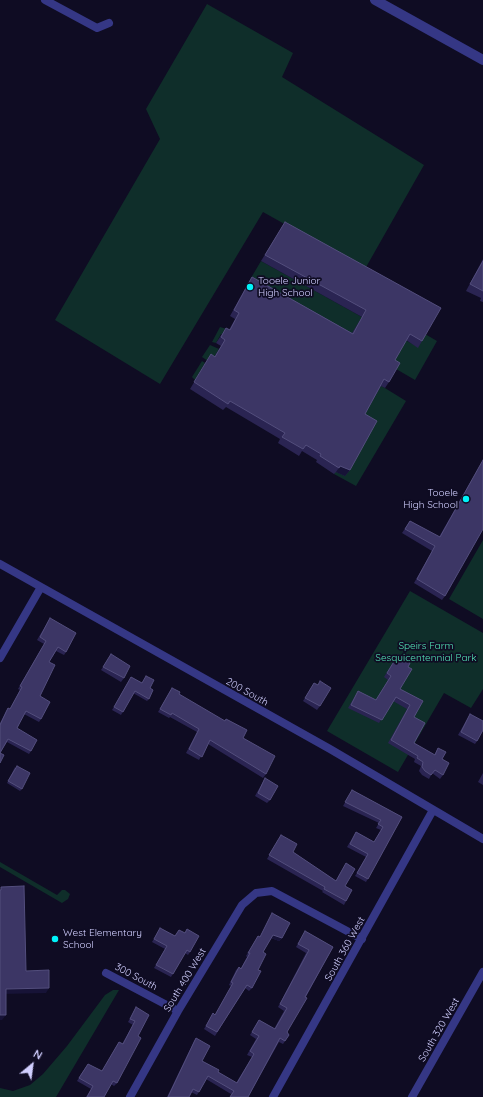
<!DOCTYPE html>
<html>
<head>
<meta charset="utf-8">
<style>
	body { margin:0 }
	#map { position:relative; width:483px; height:1097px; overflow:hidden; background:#0f0c23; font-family:Quicksand,sans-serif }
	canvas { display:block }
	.north { position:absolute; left:12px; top:1045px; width:40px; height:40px; -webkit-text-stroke:3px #0f0c23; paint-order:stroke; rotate:29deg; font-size:11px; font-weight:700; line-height:16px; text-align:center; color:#d1cfff }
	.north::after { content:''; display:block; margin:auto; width:14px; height:18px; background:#d1cfff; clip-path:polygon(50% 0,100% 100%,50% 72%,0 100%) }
</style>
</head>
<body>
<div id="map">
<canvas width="483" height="1097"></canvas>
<div class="north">N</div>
</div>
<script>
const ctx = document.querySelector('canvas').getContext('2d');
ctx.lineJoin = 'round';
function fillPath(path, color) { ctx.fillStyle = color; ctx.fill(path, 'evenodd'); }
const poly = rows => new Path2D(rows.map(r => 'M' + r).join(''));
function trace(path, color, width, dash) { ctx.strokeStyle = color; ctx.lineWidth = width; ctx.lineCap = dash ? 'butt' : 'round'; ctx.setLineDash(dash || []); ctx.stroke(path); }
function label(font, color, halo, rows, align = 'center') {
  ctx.font = font + ' Quicksand,sans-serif'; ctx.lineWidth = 3.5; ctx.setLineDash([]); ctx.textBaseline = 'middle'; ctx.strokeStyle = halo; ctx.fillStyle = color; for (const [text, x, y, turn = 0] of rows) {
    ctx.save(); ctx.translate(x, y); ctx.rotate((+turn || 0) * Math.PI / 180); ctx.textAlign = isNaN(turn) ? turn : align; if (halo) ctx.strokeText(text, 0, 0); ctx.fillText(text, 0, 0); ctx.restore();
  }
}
const green = poly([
	[207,4,293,53,282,77,424,165,365,269,263,212,160,384,55,320,160,139,146,109],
	[261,261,362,317,349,340,248,283],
	[220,327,230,330,226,336,221,334,216,343,212,342],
	[425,334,437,341,415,380,391,366,405,340,418,347],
	[210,345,219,349,211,363,202,357],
	[202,361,205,363,195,380,192,377],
	[380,385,406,401,356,486,334,474],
	[483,540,483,619,449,599],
	[410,591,483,633,483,689,471,708,444,693,398,772,327,731],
	[0,862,57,895,62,890,65,890,70,894,68,899,62,903,0,867],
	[113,990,119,990,56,1097,0,1097,0,1088,13,1091,30,1085,43,1074,67,1046,105,995]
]);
const minor = poly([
	[45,0,97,28,109,23],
	[0,564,330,749,483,839],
	[0,658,41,587],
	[106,973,178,1011],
	[130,1097,178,1011,242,905,256,893,272,891,362,939],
	[273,1097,433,810],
	[412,1097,483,972]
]);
const tertiary = poly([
	[375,0,483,60]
]);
const wall = poly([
	[285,222,422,341,418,348,406,340,395,360,389,382,385,388,381,386,365,414,350,470,345,476,336,472,334,474,316,462,317,460,302,451,299,456,278,443,280,439,226,407,223,410,190,389,211,354,214,357,221,346,216,343,226,328,229,330,235,319,230,316,248,283,252,277,352,333,362,317,261,261],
	[483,259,483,302,480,301,481,298,466,291],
	[483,460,445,596,442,600,414,583,432,551,402,533,410,521,439,537],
	[50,618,66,652,64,655,56,651,49,662,40,696,41,719,39,722,24,714,17,728,31,751,29,754,7,742,0,753,0,763,0,723,6,711,8,708,10,709,20,690,18,689,44,644,37,640],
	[111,654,124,678,121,682,101,670],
	[395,659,408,667,400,689,423,701,414,717,414,743,434,755,438,748,442,759,443,775,440,779,432,773,429,779,422,775,419,771,421,766,414,762,415,759,388,743,407,709,393,701,379,723,348,708,358,691,376,700,388,680,384,677],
	[146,676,150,688,149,699,147,701,133,693,121,715,112,710,131,677,142,683],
	[314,683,320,706,317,710,303,701],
	[172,688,179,694,243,738,266,774,263,778,208,744,199,760,186,753,197,732,170,717,169,718,158,712],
	[470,714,477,741,475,744,458,735],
	[15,767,22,789,20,791,7,783],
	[483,773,483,785,478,782],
	[265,778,270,800,267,803,255,796],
	[352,790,402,817,366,882,355,876,366,857,347,847,356,832,374,842,381,830,376,828,379,823,343,806],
	[281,835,293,852,336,881,346,863,345,886,346,901,344,905,322,892,323,891,267,859],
	[272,913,282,938,279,941,271,938,263,952,258,970,252,988,249,991,245,988,215,1036,204,1029,213,1013,215,1015,231,986,229,985,236,970,239,967,241,968,247,957,246,956,258,936,260,937],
	[160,928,175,936,179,930,185,933,187,929,190,952,188,955,185,953,171,977,154,968,165,949,152,942],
	[305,931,333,947,287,1032,285,1041,283,1044,279,1042,248,1097,230,1097,231,1094,206,1079,197,1095,191,1092,189,1097,167,1097,194,1041,196,1038,202,1061,218,1072,236,1083,252,1057,247,1055,256,1039,250,1035,257,1023,259,1020,274,1029,284,1011,278,1007,306,953,296,947],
	[136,1007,138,1036,117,1083,114,1086,111,1084,104,1097,86,1097,91,1089,77,1081,81,1074,88,1064,102,1071,119,1042,122,1044,133,1025,128,1022]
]);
const shadedWall = poly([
	[340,466,350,470,345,476,336,472],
	[273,935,282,938,279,941,271,938],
	[49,988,46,993,2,994,6,989],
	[0,1015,6,1015,2,1020,0,1020]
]);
const building = poly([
	[285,222,441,308,422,341,410,334,395,360,400,363,389,382,384,379,365,414,377,421,350,470,340,466,339,468,320,456,321,454,306,445,303,449,282,437,285,433,230,401,228,404,194,382,211,354,215,357,225,340,221,337,226,328,230,330,239,313,234,310,252,277,353,334,366,310,265,255,285,222],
	[483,261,483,291,470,284,483,261],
	[483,460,483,529,445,596,417,579,435,546,405,529,410,521,440,537,483,460],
	[50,618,76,633,66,652,58,647,49,662,55,665,40,696,50,702,41,719,26,711,17,728,37,740,31,751,8,739,0,753,4,755,0,763,0,725,8,708,10,709,22,687,20,686,46,641,40,637,50,618],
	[111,654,130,666,124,678,103,667,111,654],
	[398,655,410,663,408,667,412,669,400,689,423,701,414,717,425,723,414,743,435,755,438,748,446,752,442,759,449,763,443,775,435,770,431,775,425,771,422,767,423,762,417,758,418,756,391,740,410,705,396,697,382,720,351,705,358,691,376,700,391,676,387,673,398,655],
	[146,676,154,680,150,688,153,690,149,699,135,691,123,712,114,707,131,677,142,683,146,676],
	[320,681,331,688,320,706,305,698,314,683,318,685,320,681],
	[172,688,180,692,179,694,225,721,226,719,247,730,243,738,275,756,266,774,210,740,202,757,189,749,199,729,172,713,171,715,160,709,172,688],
	[470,714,483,721,483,730,477,741,461,732,470,714],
	[17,766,30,773,22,789,8,781,17,766],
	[265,778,278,786,270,800,258,793,265,778],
	[352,790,402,817,368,879,357,873,368,854,350,844,356,832,374,842,383,827,378,824,381,820,345,802,352,790],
	[281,835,297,844,293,852,336,881,346,863,355,869,345,886,352,890,346,901,324,889,325,887,269,855,281,835],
	[24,886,26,971,49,970,49,988,6,989,6,1015,0,1015,0,890,1,890,1,887,24,886],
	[272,913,290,923,282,938,273,935,263,952,266,954,258,970,261,971,252,988,247,985,217,1032,206,1026,213,1013,215,1015,233,983,231,982,239,967,241,969,250,953,248,953,258,936,260,937,272,913],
	[160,928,175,936,179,930,185,933,187,929,199,936,190,952,187,950,173,974,156,965,167,946,154,939,160,928],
	[305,931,333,947,305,997,307,998,287,1032,289,1035,285,1041,280,1038,248,1097,230,1097,234,1091,208,1076,199,1092,193,1089,189,1097,168,1097,196,1038,210,1046,202,1061,219,1070,218,1072,237,1083,254,1054,250,1051,259,1036,252,1032,259,1020,275,1029,287,1008,280,1004,309,950,298,944,305,931],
	[136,1007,149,1015,138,1036,141,1038,117,1083,113,1081,104,1097,87,1097,93,1086,79,1078,88,1064,102,1071,119,1042,123,1044,135,1021,130,1019,136,1007]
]);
const markers = [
	[250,287,4,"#00f3fa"],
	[466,499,4,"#00f3fa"],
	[55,939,4,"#00f3fa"]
];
const poiNames = [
	["Tooele Junior",258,281],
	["High School",258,293],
	["Tooele",458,493,"right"],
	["High School",458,505,"right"],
	["West Elementary",63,933],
	["School",63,945]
];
const parkNames = [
	["Speirs Farm",426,646],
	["Sesquicentennial Park",426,658]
];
const streetNames = [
	["200 South",247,692,29],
	["South 360 West",345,949,-61],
	["300 South",136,977,28],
	["South 400 West",185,980,-59],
	["South 320 West",439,1030,-60]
];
fillPath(green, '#0f2e2a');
trace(minor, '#353785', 8);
trace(tertiary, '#353785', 10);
fillPath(wall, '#2a2452');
fillPath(shadedWall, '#171337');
fillPath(building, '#3c3665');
trace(building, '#534e7d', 1);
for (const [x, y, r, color] of markers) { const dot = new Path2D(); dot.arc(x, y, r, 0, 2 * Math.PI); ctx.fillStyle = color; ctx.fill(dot); trace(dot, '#0f0c23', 1.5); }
label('10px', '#d1cfff', '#0f0c23', poiNames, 'left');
label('10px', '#54e6b7', '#0f0c23', parkNames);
label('10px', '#d1cfff', '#0f0c23', streetNames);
</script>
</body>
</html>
